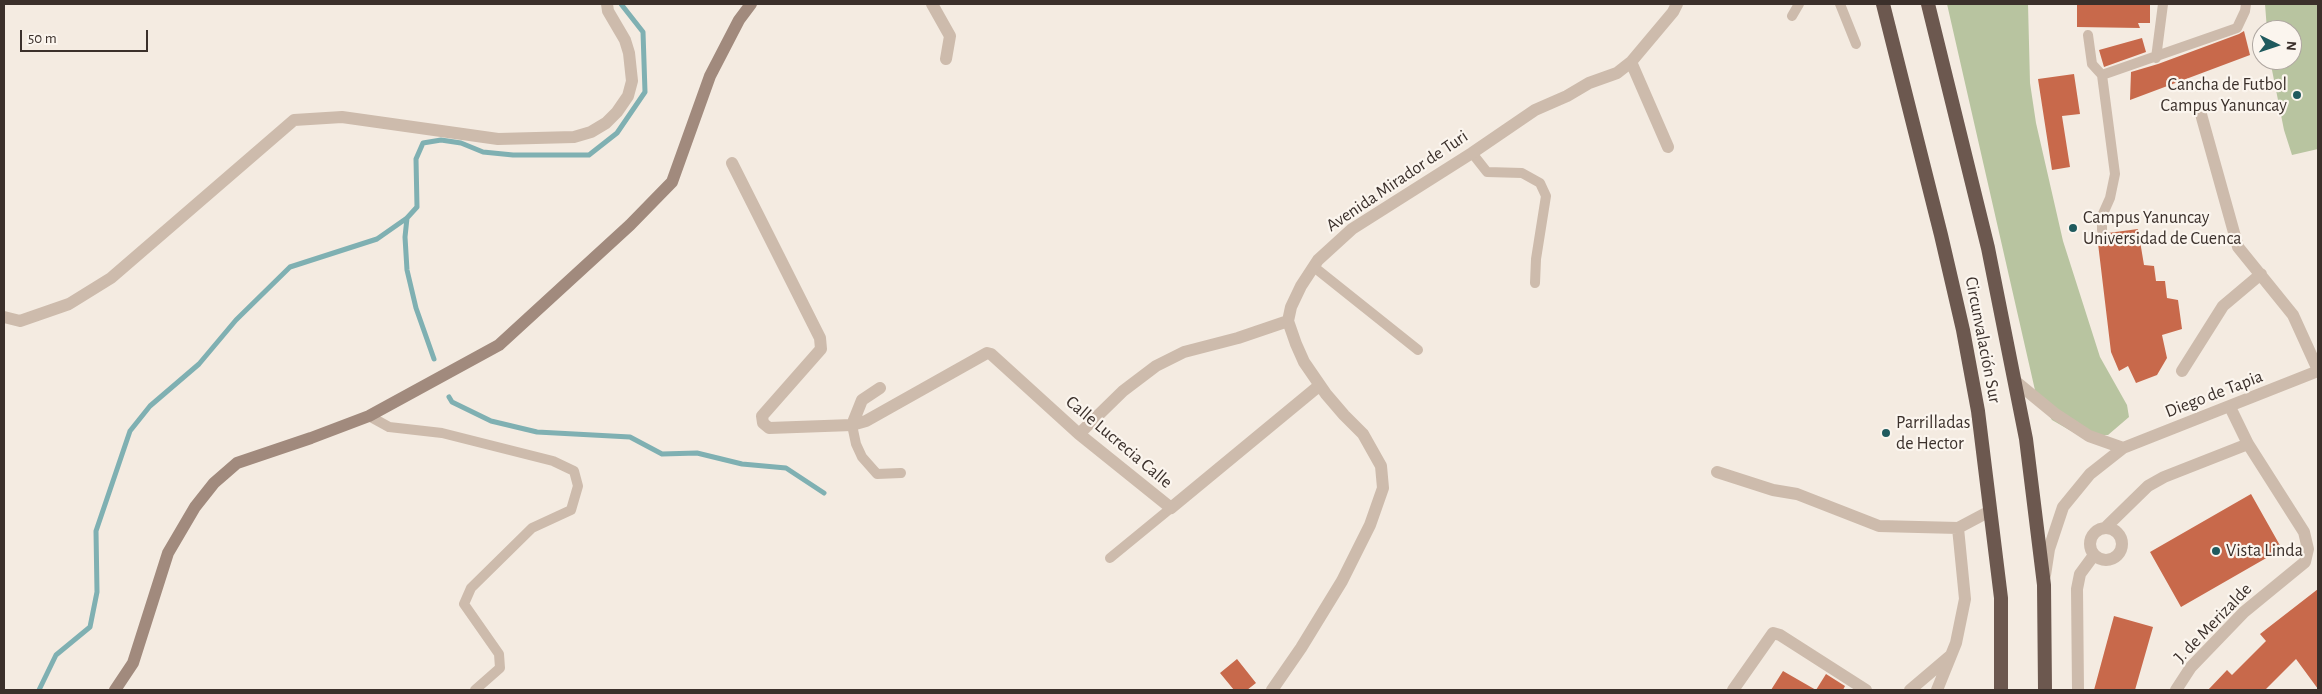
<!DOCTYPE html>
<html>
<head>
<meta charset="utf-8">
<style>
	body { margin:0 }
	#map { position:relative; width:2322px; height:694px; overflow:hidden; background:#f4ebe1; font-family:"Alegreya Sans",sans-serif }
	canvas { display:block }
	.frame { position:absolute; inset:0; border:5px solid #3b302b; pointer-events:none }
	.north { position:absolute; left:2252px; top:20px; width:50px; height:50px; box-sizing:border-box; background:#fbf5ee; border:1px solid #aea6a0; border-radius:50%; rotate:94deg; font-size:14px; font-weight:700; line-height:20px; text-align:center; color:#3b302b }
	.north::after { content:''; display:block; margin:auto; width:18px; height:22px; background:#1f5a5e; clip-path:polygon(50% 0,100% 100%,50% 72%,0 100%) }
	.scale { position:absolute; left:20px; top:30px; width:128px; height:22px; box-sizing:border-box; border:2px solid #3b302b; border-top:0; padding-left:6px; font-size:15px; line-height:18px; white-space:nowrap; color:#3b302b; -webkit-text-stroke:4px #fbf5ee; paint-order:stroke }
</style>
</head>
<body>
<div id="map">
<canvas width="2322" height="694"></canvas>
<div class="frame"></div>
<div class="north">N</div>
<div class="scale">50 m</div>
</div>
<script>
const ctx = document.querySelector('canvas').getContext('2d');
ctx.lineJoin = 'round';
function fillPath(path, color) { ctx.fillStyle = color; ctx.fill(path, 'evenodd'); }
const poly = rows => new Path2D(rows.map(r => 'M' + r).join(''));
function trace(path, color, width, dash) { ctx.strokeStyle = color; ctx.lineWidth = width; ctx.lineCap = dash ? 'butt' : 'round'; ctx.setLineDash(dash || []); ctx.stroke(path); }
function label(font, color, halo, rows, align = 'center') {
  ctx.font = font + ' "Alegreya Sans",sans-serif'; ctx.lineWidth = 4.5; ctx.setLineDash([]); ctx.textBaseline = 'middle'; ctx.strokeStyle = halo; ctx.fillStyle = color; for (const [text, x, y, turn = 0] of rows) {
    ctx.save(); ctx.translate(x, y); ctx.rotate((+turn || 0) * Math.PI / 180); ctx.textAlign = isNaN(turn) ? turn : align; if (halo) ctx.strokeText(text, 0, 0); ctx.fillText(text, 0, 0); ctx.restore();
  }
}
const green = poly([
	[1947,4,2028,4,2030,83,2036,123,2063,241,2100,357,2127,405,2129,417,2108,435,2078,435,2052,420,2037,399],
	[2265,4,2318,4,2318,149,2292,155,2284,130,2270,60,2292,60,2292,30,2267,30]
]);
const stream = poly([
	[407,218,405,237,407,270,416,308,434,359],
	[449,397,452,402,491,421,537,432,630,437,662,454,697,453,742,464,786,468,824,493],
	[39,690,56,655,90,627,97,592,96,531,130,431,150,406,199,364,236,320,290,267,377,239,407,218,417,207,416,159,423,143,441,140,461,143,483,152,513,155,589,155,617,133,645,92,643,32,621,4]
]);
const building = poly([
	[2077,4,2150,4,2150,23,2138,23,2140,28,2077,27],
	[2244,31,2250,55,2130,100,2131,72,2158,64,2239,34],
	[2142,38,2146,52,2104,67,2099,50],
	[2074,74,2080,114,2062,116,2070,167,2052,170,2038,79],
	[2138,229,2144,265,2154,266,2156,281,2165,281,2167,298,2178,300,2182,329,2162,335,2167,358,2157,375,2136,383,2128,366,2119,371,2111,352,2097,235,2102,237,2108,233],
	[2251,494,2282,549,2181,607,2150,552],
	[2318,589,2318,689,2296,659,2265,690,2208,690,2227,670,2232,675,2266,641,2260,634],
	[2114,616,2153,627,2135,690,2094,690],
	[1237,659,1256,683,1247,690,1234,690,1220,673],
	[1783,671,1816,690,1826,674,1845,686,1843,690,1771,690]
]);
const service = poly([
	[1840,4,1856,44],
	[1792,16,1799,4],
	[2088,35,2092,64,2102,75],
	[2156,58,2163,4],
	[1472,153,1487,172,1522,173,1540,183,1546,196,1536,259,1535,283],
	[2102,230,2102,216,2110,198,2115,174,2102,75,2237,28,2245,11,2246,4],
	[1314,267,1418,350],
	[369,416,389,427,442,433,553,461,574,471,578,486,571,510,532,528,471,588,464,604,499,654,500,668,475,690],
	[852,425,856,444,862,457,877,474,901,473],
	[1110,558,1171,508]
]);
const minor = poly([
	[932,4,950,36,946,59],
	[1631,62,1668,147],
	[2199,107,2238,247,2293,315,2318,370],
	[732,163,820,338,821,349,762,416,763,423,769,428,852,425,866,421,987,353,991,354,1079,434,1171,508,1320,385],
	[4,317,20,321,69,304,111,278,294,120,342,117,498,139,574,137,591,132,606,123,617,112,628,96,632,81,629,53,625,40,608,11,607,4],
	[2182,371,2223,306,2261,274],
	[2015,381,2054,413,2089,436,2123,448],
	[852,425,862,400,880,388],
	[1079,434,1123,391,1156,366,1184,352,1238,338,1288,321],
	[1717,472,1773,490,1797,494,1879,526,1958,528],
	[2106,527,2148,486,2164,477,2248,444],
	'2090 544a16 16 0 1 1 32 0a16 16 0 1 1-32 0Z',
	[2045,575,2049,549,2063,507,2090,474,2123,448,2318,371],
	[1272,690,1301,648,1342,581,1370,525,1383,488,1381,466,1363,434,1344,415,1326,394,1304,362,1296,344,1288,321,1291,307,1301,286,1318,260,1352,229,1472,153,1535,110,1567,96,1589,83,1617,73,1631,62,1673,12,1677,4],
	[1733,690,1773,633,1780,635,1866,690],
	[1910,690,1950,656],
	[1937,690,1956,643,1965,599,1958,528,1990,511],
	[2078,690,2077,589,2080,574,2094,555],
	[2176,690,2191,667,2244,612,2305,562,2308,549,2304,532,2248,444,2230,407]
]);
const secondary = poly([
	[115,690,133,663,168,553,195,507,214,483,237,463,311,438,369,416,499,345,630,225,672,182,710,76,739,20,751,4]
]);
const trunk = poly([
	[1883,4,1941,235,1963,330,1978,411,2001,598,2001,690],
	[1928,4,1988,248,2026,439,2044,585,2045,690]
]);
const markers = [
	[2297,95,5,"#1f5a5e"],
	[2073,228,5,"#1f5a5e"],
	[1886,433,5,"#1f5a5e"],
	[2216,551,5,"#1f5a5e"]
];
const poiNames = [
	["Cancha de Futbol",2287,85,"right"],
	["Campus Yanuncay",2287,106,"right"],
	["Campus Yanuncay",2083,218],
	["Universidad de Cuenca",2083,239],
	["Parrilladas",1896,423],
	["de Hector",1896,444],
	["Vista Linda",2226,551]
];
const streetNames = [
	["Avenida Mirador de Turi",1397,181,-34],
	["Circunvalación Sur",1983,340,79],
	["Diego de Tapia",2214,394,-21],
	["Calle Lucrecia Calle",1119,442,40],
	["J. de Merizalde",2213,623,-46]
];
fillPath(green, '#b8c4a0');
trace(stream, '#7fb0b2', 5);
fillPath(building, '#c8694b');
trace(service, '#cdbbac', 10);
trace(minor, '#cdbbac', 12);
trace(secondary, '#a18a7d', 12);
trace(trunk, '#6c584f', 14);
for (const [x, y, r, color] of markers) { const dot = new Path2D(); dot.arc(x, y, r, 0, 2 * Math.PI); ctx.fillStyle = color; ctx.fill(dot); trace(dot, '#fbf5ee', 2); }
label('18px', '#3b302b', '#fbf5ee', poiNames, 'left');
label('18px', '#3b302b', '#fbf5ee', streetNames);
</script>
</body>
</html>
